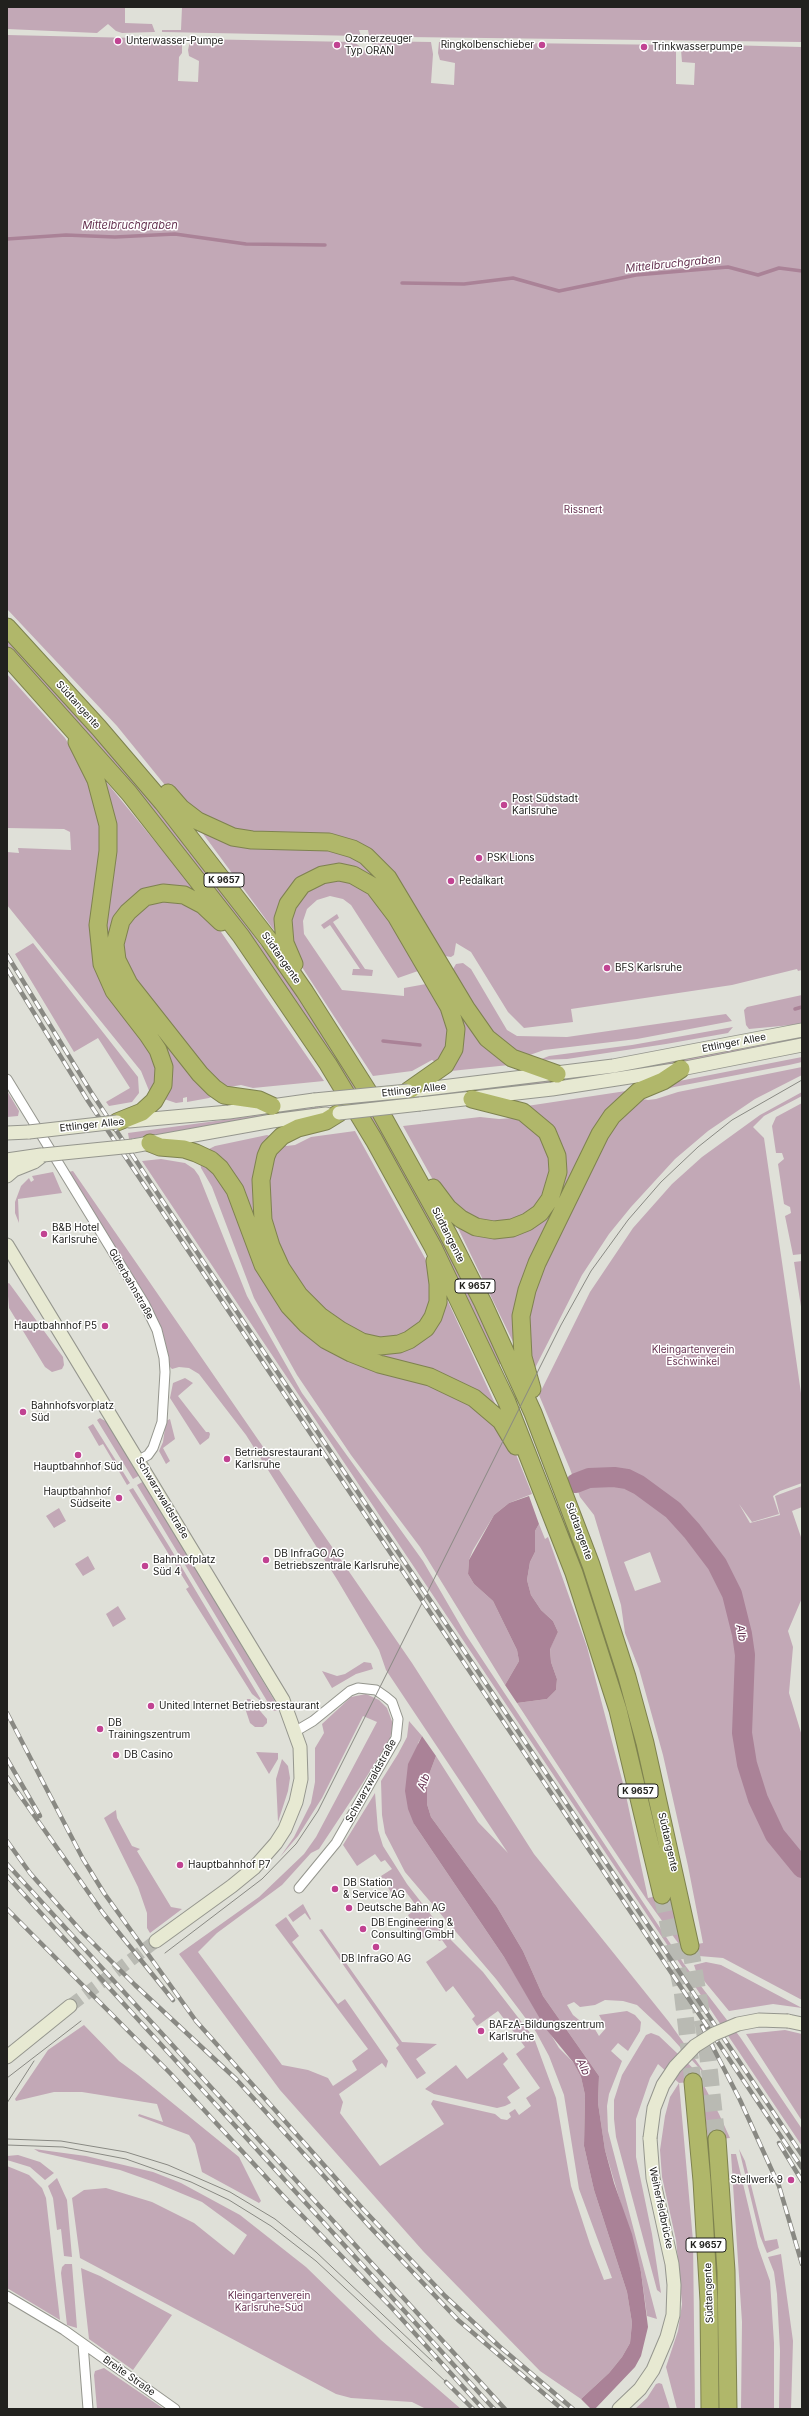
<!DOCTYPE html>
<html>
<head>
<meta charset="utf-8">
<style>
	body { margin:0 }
	#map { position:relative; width:809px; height:2416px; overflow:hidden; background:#dfe0d8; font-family:Inter,sans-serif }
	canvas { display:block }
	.frame { position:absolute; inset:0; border:8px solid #21211e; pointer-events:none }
</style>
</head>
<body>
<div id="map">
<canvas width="809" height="2416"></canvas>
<div class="frame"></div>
</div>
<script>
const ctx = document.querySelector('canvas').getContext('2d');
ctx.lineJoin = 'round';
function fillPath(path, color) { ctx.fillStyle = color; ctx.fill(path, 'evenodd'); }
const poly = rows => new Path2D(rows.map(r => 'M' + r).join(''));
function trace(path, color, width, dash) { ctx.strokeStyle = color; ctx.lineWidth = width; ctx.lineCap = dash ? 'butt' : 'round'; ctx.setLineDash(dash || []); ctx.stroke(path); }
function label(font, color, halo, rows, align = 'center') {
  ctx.font = font + ' Inter,sans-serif'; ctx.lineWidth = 3; ctx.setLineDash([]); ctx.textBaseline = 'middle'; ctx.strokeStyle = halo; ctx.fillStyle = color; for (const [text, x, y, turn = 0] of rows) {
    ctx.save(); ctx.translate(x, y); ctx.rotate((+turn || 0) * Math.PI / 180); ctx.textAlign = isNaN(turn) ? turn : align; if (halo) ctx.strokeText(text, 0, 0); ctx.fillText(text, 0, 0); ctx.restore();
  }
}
const green = poly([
	[7,7,125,7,125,23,152,24,155,32,122,33,116,31,108,24,97,33,7,29],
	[182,7,802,7,802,42,407,37,369,36,368,30,359,30,361,36,162,32,162,30,181,30],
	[7,35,179,39,182,42,182,53,179,57,178,81,198,82,199,61,189,56,188,50,190,41,193,39,354,42,367,52,379,53,370,41,431,42,433,54,431,83,454,85,455,63,440,60,438,53,439,42,676,45,676,84,694,85,695,63,682,62,681,50,683,44,802,47,802,970,798,971,797,969,732,985,571,1009,573,1022,524,1028,508,1012,471,952,456,943,454,955,451,957,445,956,416,911,331,835,250,833,222,826,173,795,117,726,7,609],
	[7,638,43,676,165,817,280,971,332,1048,416,1186,503,1363,497,1365,344,1076,35,676,7,646],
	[7,674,65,738,92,783,103,841,93,917,160,1074,150,1093,141,1071,7,905,7,852,19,853,18,848,71,850,70,832,64,829,7,828],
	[103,778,194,889,193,891,161,888,110,942,215,1095,209,1098,187,1102,187,1097,183,1098,183,1102,176,1103,164,1099,168,1088,105,960],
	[201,831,336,849,374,868,386,892,319,870,276,933],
	[336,878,343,878,371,891,415,960,413,962,418,971,398,978,351,905,343,899,330,896,317,900,307,909,303,921,304,934,342,990,404,996,404,988,426,984,432,995,435,994,440,1003,450,1038,439,1064,432,1060,412,1071,373,1076,298,961,287,928,303,890],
	[163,898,200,907,210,916,324,1081,253,1088,241,1085,224,1088,215,1081,124,963,123,933,141,908],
	[337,914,339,918,333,922,365,969,373,970,372,976,352,975,353,969,360,969,330,925,324,929,321,925],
	[33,943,138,1077,139,1093,132,1102,109,1106,106,1102,130,1088,98,1038,74,1052,15,954],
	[463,963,471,969,507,1030,517,1036,567,1037,726,1014,732,1021,637,1039,544,1050,524,1057,490,1035,453,969,456,964],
	[441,975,509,1065,451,1071,452,1064],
	[802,995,802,1024,749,1029,746,1025,744,1010,747,1007],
	[733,1027,728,1033,666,1044,567,1059,539,1060,549,1056,632,1045],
	[802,1037,802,1040,681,1063,543,1084,413,1100,412,1097,620,1070],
	[802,1057,802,1062,789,1065,674,1087,657,1092,669,1083],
	[802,1067,802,1075,755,1099,708,1131,675,1159,631,1207,609,1234,582,1275,532,1374,525,1324,536,1279,607,1133,638,1098,648,1100,656,1099,678,1092],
	[7,1091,19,1111,18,1116,7,1117],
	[626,1091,628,1093,599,1126,514,1344,456,1224,505,1236,563,1181,527,1106],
	[802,1092,802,1096,764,1116,753,1127,764,1138,802,1400,802,1483,780,1491,773,1496,779,1514,752,1522,739,1504,750,1523,780,1515,775,1496,802,1486,802,1507,792,1511,802,1540,802,1598,788,1631,793,1647,789,1693,802,1736,802,2000,723,1958,687,1955,681,1947,647,1900,585,1807,517,1703,547,1699,556,1690,557,1679,551,1662,550,1648,558,1632,553,1621,541,1610,531,1595,527,1580,530,1562,535,1552,535,1531,539,1524,545,1539,548,1537,587,1647,625,1791,648,1898,671,1893,681,1947,703,1943,688,1866,663,1755,639,1669,625,1633,621,1605,594,1515,580,1497,570,1469,539,1395,590,1292,633,1228,672,1184,702,1157,760,1115],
	[650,1552,661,1582,635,1591,624,1562],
	[802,1103,802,1254,793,1255,785,1216,791,1213,790,1207,784,1204,778,1164,784,1159,782,1153,776,1153,772,1126,776,1117],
	[318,1107,319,1109,159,1135,129,1139,128,1133],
	[480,1117,499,1119,513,1118,533,1124,553,1162,543,1202,512,1224,470,1219,433,1180,403,1126],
	[355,1131,426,1260,433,1280,434,1294,426,1318,405,1337,379,1340,345,1328,296,1285,267,1217,268,1165,282,1142,286,1146,295,1145,311,1137],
	[267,1135,273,1137,273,1139,261,1154,256,1174,255,1191,257,1216,262,1237,273,1263,292,1294,322,1324,338,1336,362,1346,387,1352,410,1346,430,1330,437,1319,444,1293,498,1410,474,1391,452,1379,373,1356,336,1341,308,1320,289,1299,273,1274,238,1185,228,1170,205,1151,215,1146],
	[161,1159,185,1163,194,1169,199,1176,247,1296,302,1393,423,1561,466,1635,684,1964,740,2037,802,2129,802,2146,142,1161],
	[200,1159,228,1188,272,1290,421,1383,467,1401,489,1420,513,1447,532,1494,509,1503,494,1515,473,1550,469,1560,468,1574,474,1584,493,1601,517,1650,519,1661,505,1685,420,1547,351,1455,297,1375,254,1298,212,1187,201,1168],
	[73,1171,412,1663,534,1854,669,2022,709,2079,670,2036,637,2005,623,2001,605,2000,595,2005,580,2007,574,2002,567,2005,573,2015,584,2024,593,2026,599,2036,606,2028,599,2015,627,2011,635,2015,641,2022,640,2031,628,2051,618,2043,611,2051,622,2061,609,2094,607,2106,608,2131,657,2319,647,2316,641,2272,605,2150,598,2103,599,2076,543,1996,523,1951,497,1907,431,1817,427,1804,427,1780,436,1756,478,1822,508,1853,386,1670,379,1650,338,1581,246,1435,199,1374,189,1368,179,1367,172,1369,168,1365,166,1354,68,1172],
	[53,1172,62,1193,18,1199,19,1223,15,1213,15,1202,21,1186,29,1178,31,1182,34,1180,32,1176],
	[802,1261,802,1313,794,1262],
	[9,1283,63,1357,64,1365,62,1369,52,1372,45,1367,9,1308,7,1284],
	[185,1378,193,1383,178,1396,206,1432,209,1432,210,1434,209,1438,200,1445,170,1398,173,1383],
	[100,1418,107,1422,140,1475,133,1479,97,1420],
	[170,1419,175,1439,163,1448,170,1461,166,1464,159,1451,163,1442,166,1421],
	[93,1424,130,1483,127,1485,103,1444,99,1446,88,1427],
	[144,1481,186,1552,280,1710,273,1711,137,1485],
	[133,1488,169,1546,263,1703,252,1694,186,1589,189,1587,129,1490],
	[59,1508,66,1521,54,1528,46,1516],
	[88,1556,95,1569,83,1576,75,1564],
	[118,1606,126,1619,113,1627,106,1614],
	[364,1662,371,1663,373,1669,356,1674,332,1688,322,1671,337,1676,345,1674],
	[366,1694,379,1700,387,1708,393,1724,390,1739,362,1784,319,1849,311,1853,282,1885,217,1933,198,1952,282,2065,308,2070,328,2078,333,2086,357,2070,352,2061,368,2049,275,1925,286,1917,299,1936,292,1942,338,2004,345,1999,388,2061,386,2068,382,2063,339,2094,343,2102,340,2113,380,2166,444,2124,431,2104,433,2100,495,2114,501,2119,507,2120,511,2117,509,2113,515,2109,519,2115,531,2106,526,2098,540,2088,516,2054,525,2047,498,2011,477,2026,472,2019,475,2016,453,1986,446,1992,426,1962,447,1947,442,1940,439,1941,433,1931,423,1938,408,1915,418,1908,406,1892,395,1899,381,1876,392,1869,385,1860,381,1862,375,1854,357,1866,343,1845,375,1793,378,1830,383,1846,407,1884,449,1938,483,1972,534,2038,556,2098,571,2186,590,2244,604,2280,612,2278,579,2189,564,2095,549,2056,536,2032,496,1979,405,1872,385,1833,382,1815,381,1781,398,1754,407,1737,409,1721,422,1736,418,1743,414,1824,504,1957,559,2048,573,2062,581,2077,585,2095,584,2146,594,2190,627,2292,632,2323,630,2343,622,2357,609,2373,581,2399,540,2371,423,2251,280,2090,179,1954,259,1897,304,1854,316,1837,377,1722,363,1716,322,1798,298,1836,280,1857,294,1837,311,1803,315,1782,315,1748,324,1733,322,1724,351,1697],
	[247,1699,250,1699,267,1719,267,1723,263,1727,255,1727,250,1723,245,1708],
	[256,1752,278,1753,278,1759,269,1774],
	[282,1759,288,1766,290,1778,288,1791,278,1822,276,1779],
	[116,1810,117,1818,132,1846,140,1849,137,1851,171,1907,182,1909,150,1933,147,1928,147,1913,138,1887,104,1818],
	[303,1904,311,1919,310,1920,305,1913,293,1922,288,1915],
	[322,1929,402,2042,437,2044,416,2059,426,2073,417,2079,396,2048,399,2045,319,1930],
	[706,1962,721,1965,802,2008,773,2004,729,2011,696,1971,694,1965],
	[84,2025,119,2061,138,2075,239,2157,261,2201,259,2203,202,2172,195,2144,189,2135,138,2116,139,2114,163,2122,157,2104,82,2092,54,2092,16,2101,15,2099,48,2050],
	[785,2030,802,2034,802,2121,746,2034],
	[651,2033,659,2036,697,2072,701,2080,719,2114,730,2138,708,2140,701,2081,679,2083,693,2241,695,2409,677,2409,666,2367,678,2331,682,2304,676,2240,662,2177,660,2150,665,2116,670,2097,679,2083,658,2064,650,2078,636,2119,636,2157,652,2234,661,2293,657,2290,616,2137,614,2119,614,2100,622,2075,646,2035],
	[503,2052,508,2059,503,2064,520,2088,507,2097,511,2103,505,2106,497,2108,434,2094,425,2089,456,2065,467,2079],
	[34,2149,86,2156,153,2172,181,2183,240,2215,306,2267,381,2340,461,2409,426,2409,412,2402,351,2398,336,2394,80,2258,72,2198,84,2190,106,2188,152,2202,194,2223,234,2255,247,2235,202,2202,154,2182,120,2170,39,2152],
	[739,2149,745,2161,765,2241,777,2239,779,2248,767,2253,760,2236],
	[731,2154,736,2154,758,2247,770,2281,774,2343,774,2409,741,2409,742,2322],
	[18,2155,40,2162,54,2173,45,2180,30,2167,7,2160,7,2156],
	[7,2166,29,2175,42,2188,46,2198,60,2320,7,2288],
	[57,2178,67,2200,72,2257,64,2256,61,2229,57,2230,53,2198,48,2186],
	[781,2254,793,2341,791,2409,779,2409,780,2351,777,2294,774,2272,768,2257],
	[65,2264,72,2264,77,2328,67,2325,61,2273,62,2267],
	[81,2268,100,2276,172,2315,133,2370,89,2339],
	[104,2368,164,2409,97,2409,94,2375,95,2371],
	[659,2383,662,2384,670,2409,635,2409,647,2398,656,2384]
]);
const water = poly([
	[529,1496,539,1524,535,1531,535,1552,530,1562,527,1580,531,1595,541,1610,553,1621,558,1632,550,1649,551,1662,557,1679,556,1690,547,1699,517,1703,505,1685,519,1661,517,1650,493,1601,474,1584,468,1574,469,1560,494,1515,509,1503],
	[422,1736,436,1756,427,1780,427,1804,431,1817,497,1907,523,1951,543,1996,599,2076,598,2103,605,2150,614,2183,632,2234,641,2272,648,2327,641,2356,635,2367,595,2409,591,2409,581,2399,609,2373,622,2357,630,2343,632,2323,627,2292,594,2190,584,2146,585,2095,581,2077,573,2062,546,2029,504,1957,414,1824,408,1809,405,1791,408,1764]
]);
const stream = poly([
	[7,239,66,235,115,237,175,234,246,244,325,245],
	[402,283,464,284,513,278,559,291,636,275,728,267,758,275,779,268,802,271],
	[795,1009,802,1007],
	[383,1041,420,1045]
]);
const river = poly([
	[576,1483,589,1478,614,1477,627,1479,639,1485,673,1510,692,1531,717,1564,732,1594,742,1634,745,1655,742,1733,747,1764,758,1799,775,1835,802,1868]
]);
const secondaryTunnel = poly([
	[70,2006,156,1941]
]);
const highwayTunnel = poly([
	[662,1895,682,1990,693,2082],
	[690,1946,706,2040,717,2139]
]);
const street = poly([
	[7,1079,144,1303,157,1330,164,1358,165,1372,162,1422,153,1448,148,1455,139,1460],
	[296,1731,313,1721,350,1691,358,1688,376,1690,386,1697,392,1702,398,1719,396,1738,336,1843,299,1888],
	[7,2296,64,2330,175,2409],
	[83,2344,88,2409]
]);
const secondary = poly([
	[409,1091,613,1066,802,1030],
	[420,1104,552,1089,681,1069,802,1045],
	[129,1121,229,1112,314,1100],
	[7,1133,29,1132],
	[133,1146,272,1121,326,1114],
	[7,1160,41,1155],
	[7,1176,14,1170,34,1162,43,1155],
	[7,1245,283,1700,300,1747,301,1779,296,1802,285,1829,276,1843,254,1868,232,1886,156,1941],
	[788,2021,802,2024],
	[7,2057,70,2006],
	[619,2409,640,2389,653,2370,667,2337,673,2315,674,2285,672,2264,653,2178,650,2138]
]);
const highway = poly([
	[7,627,99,728,163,803,269,940,305,992,376,1104,447,1232,483,1303,533,1413,591,1565,627,1677,645,1743,690,1946],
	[7,656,129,793,241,936,328,1064,374,1140,433,1247,507,1402,574,1573,618,1710,662,1895],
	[77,742,96,780,108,825,108,851,98,925,102,964,114,991,148,1035,158,1050,164,1067,163,1085,154,1101,142,1112,117,1122],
	[168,793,181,808,198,821,233,837,252,840,329,842,353,849,366,856,388,878,466,1008,487,1038,512,1058,557,1074],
	[221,922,203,905,184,895,163,893,145,897,128,912,121,921,115,944,117,960,129,984,200,1074,214,1088,224,1095,259,1100,272,1106],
	[294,964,285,943,283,919,288,904,302,885,322,875,339,872,353,875,374,887,396,916,449,1007,456,1029,454,1049,445,1065,408,1091],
	[339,1113,326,1121,298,1128,282,1136,269,1149,266,1156,261,1180,263,1220,271,1246,281,1268,299,1295,320,1316,340,1330,362,1342,380,1346,399,1344,409,1340,426,1328,433,1317,438,1302,438,1284,435,1261],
	[150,1143,160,1147,184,1149,196,1153,211,1160,220,1168,235,1190,263,1265,289,1306,306,1324,326,1340,351,1353,379,1364,430,1377,474,1398,501,1421,516,1446],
	[433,1188,448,1208,461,1219,476,1227,494,1230,512,1228,527,1222,540,1213,550,1199,558,1172,557,1156,547,1132,523,1112,472,1099],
	[532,1389,523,1357,521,1316,527,1290,537,1263,600,1134,612,1116,639,1091,663,1081,681,1069],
	[693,2082,702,2181,709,2301,710,2409],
	[717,2139,726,2271,728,2409]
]);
const tram = poly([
	[165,1953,262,1879,296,1844,318,1811,561,1325,591,1271,628,1220,661,1182,698,1147,732,1120,802,1080],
	[7,2078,81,2021],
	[7,2103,34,2061],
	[7,2139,61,2141,126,2152,168,2165,230,2192,275,2219,316,2252,432,2361],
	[7,2145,63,2147,126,2159,191,2182,229,2200,271,2226,316,2261,446,2382]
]);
const rail = poly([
	[7,955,91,1092,158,1194,802,2155],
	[7,969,88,1101,802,2168],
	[7,1713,83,1859,104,1893,196,2021,363,2209,445,2296,499,2346,573,2409],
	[7,1759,40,1816],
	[7,1777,103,1913,173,2000],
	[7,1841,30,1873,82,1932,135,1985,236,2079,370,2227,458,2320,562,2409],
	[7,1864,505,2409],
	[7,1876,494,2409],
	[7,1909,170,2073,288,2201,391,2307,483,2409],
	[702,2026,740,2100,779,2186,802,2264],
	[779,2143,802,2181],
	[446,2382,473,2409]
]);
const secondaryBridge = poly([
	[314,1100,408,1091],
	[339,1113,420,1104],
	[29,1132,117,1122],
	[43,1155,133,1146],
	[650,2138,654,2108,663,2085,675,2067,695,2046,714,2034,738,2024,759,2020,788,2021]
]);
const markers = [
	[118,41,4,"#c14392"],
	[337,45,4,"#c14392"],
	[542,45,4,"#c14392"],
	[644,47,4,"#c14392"],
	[504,805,4,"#c14392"],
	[479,858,4,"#c14392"],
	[451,881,4,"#c14392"],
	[607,968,4,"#c14392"],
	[44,1234,4,"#c14392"],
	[105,1326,4,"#c14392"],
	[23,1412,4,"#c14392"],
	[78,1455,4,"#c14392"],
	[227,1459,4,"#c14392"],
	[119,1498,4,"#c14392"],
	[266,1560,4,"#c14392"],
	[145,1566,4,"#c14392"],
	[151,1706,4,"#c14392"],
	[100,1729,4,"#c14392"],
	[116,1755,4,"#c14392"],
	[180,1865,4,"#c14392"],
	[335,1889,4,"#c14392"],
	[349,1908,4,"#c14392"],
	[363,1929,4,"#c14392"],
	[376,1947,4,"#c14392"],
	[481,2031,4,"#c14392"],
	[791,2180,4,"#c14392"]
];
const shields = [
	[224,880,40],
	[475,1286,40],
	[638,1791,40],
	[706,2245,40]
];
const shieldNames = [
	["K 9657",224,880],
	["K 9657",475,1286],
	["K 9657",638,1791],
	["K 9657",706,2245]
];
const poiNames = [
	["Ozonerzeuger",345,39],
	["Typ ORAN",345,51],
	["Unterwasser-Pumpe",126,41],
	["Ringkolbenschieber",534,45,"right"],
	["Trinkwasserpumpe",652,47],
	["Post Südstadt",512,799],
	["Karlsruhe",512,811],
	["PSK Lions",487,858],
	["Pedalkart",459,881],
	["BFS Karlsruhe",615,968],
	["B&B Hotel",52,1228],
	["Karlsruhe",52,1240],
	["Hauptbahnhof P5",97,1326,"right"],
	["Bahnhofsvorplatz",31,1406],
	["Süd",31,1418],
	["Betriebsrestaurant",235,1453],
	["Karlsruhe",235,1465],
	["Hauptbahnhof Süd",78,1467,"center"],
	["Hauptbahnhof",111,1492,"right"],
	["Südseite",111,1504,"right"],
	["DB InfraGO AG",274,1554],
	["Betriebszentrale Karlsruhe",274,1566],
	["Bahnhofplatz",153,1560],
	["Süd 4",153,1572],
	["United Internet Betriebsrestaurant",159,1706],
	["DB",108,1723],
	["Trainingszentrum",108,1735],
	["DB Casino",124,1755],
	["Hauptbahnhof P7",188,1865],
	["DB Station",343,1883],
	["& Service AG",343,1895],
	["Deutsche Bahn AG",357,1908],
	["DB Engineering &",371,1923],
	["Consulting GmbH",371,1935],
	["DB InfraGO AG",376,1959,"center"],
	["BAFzA-Bildungszentrum",489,2025],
	["Karlsruhe",489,2037],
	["Stellwerk 9",783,2180,"right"]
];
const parkNames = [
	["Rissnert",583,510],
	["Kleingartenverein",693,1350],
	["Eschwinkel",693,1362],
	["Kleingartenverein",269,2296],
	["Karlsruhe-Süd",269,2308]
];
const streetNames = [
	["Südtangente",78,705,48],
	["Südtangente",281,958,55],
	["Ettlinger Allee",734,1043,-11],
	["Ettlinger Allee",414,1090,-6],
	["Ettlinger Allee",92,1125,-6],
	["Südtangente",448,1235,63],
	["Güterbahnstraße",131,1284,60],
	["Schwarzwaldstraße",162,1498,59],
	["Südtangente",579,1531,70],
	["Schwarzwaldstraße",371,1781,-61],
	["Südtangente",668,1842,77],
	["Weiherfeldbrücke",661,2208,78],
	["Südtangente",709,2293,-92],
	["Breite Straße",129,2376,35]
];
const waterNames = [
	["Mittelbruchgraben",130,226],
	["Mittelbruchgraben",673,264,-6],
	["Alb",741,1633,80],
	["Alb",424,1782,-71],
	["Alb",583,2067,65]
];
fillPath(green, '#c2a8b6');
fillPath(water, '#aa8297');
trace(stream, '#aa8297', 3.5);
trace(river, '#aa8297', 20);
trace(secondaryTunnel, '#b9bab3', 13, [13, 6]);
trace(highwayTunnel, '#b9bab3', 17, [17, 8]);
trace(street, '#95968e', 11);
trace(secondary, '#95968e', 15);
trace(highway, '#7e824f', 19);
trace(street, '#fff', 9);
trace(secondary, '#e7e9d2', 13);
trace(highway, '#b0b76a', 17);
trace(tram, '#898983', 1);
trace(rail, '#898983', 4.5);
trace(rail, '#fff', 3, [9]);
trace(secondaryBridge, '#95968e', 15, []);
trace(secondaryBridge, '#e7e9d2', 13);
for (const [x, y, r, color] of markers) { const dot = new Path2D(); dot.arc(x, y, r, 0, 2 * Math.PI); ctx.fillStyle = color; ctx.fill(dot); trace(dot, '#fff', 1.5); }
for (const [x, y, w] of shields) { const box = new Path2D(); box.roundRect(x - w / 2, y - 7, w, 14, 3); ctx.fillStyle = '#fff'; ctx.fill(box); trace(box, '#21211e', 1); }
label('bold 9px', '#21211e', null, shieldNames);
label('10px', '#21211e', '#fff', poiNames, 'left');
label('10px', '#663150', '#fff', parkNames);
label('10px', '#21211e', '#fff', streetNames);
label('italic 11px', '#673352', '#fff', waterNames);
</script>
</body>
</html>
